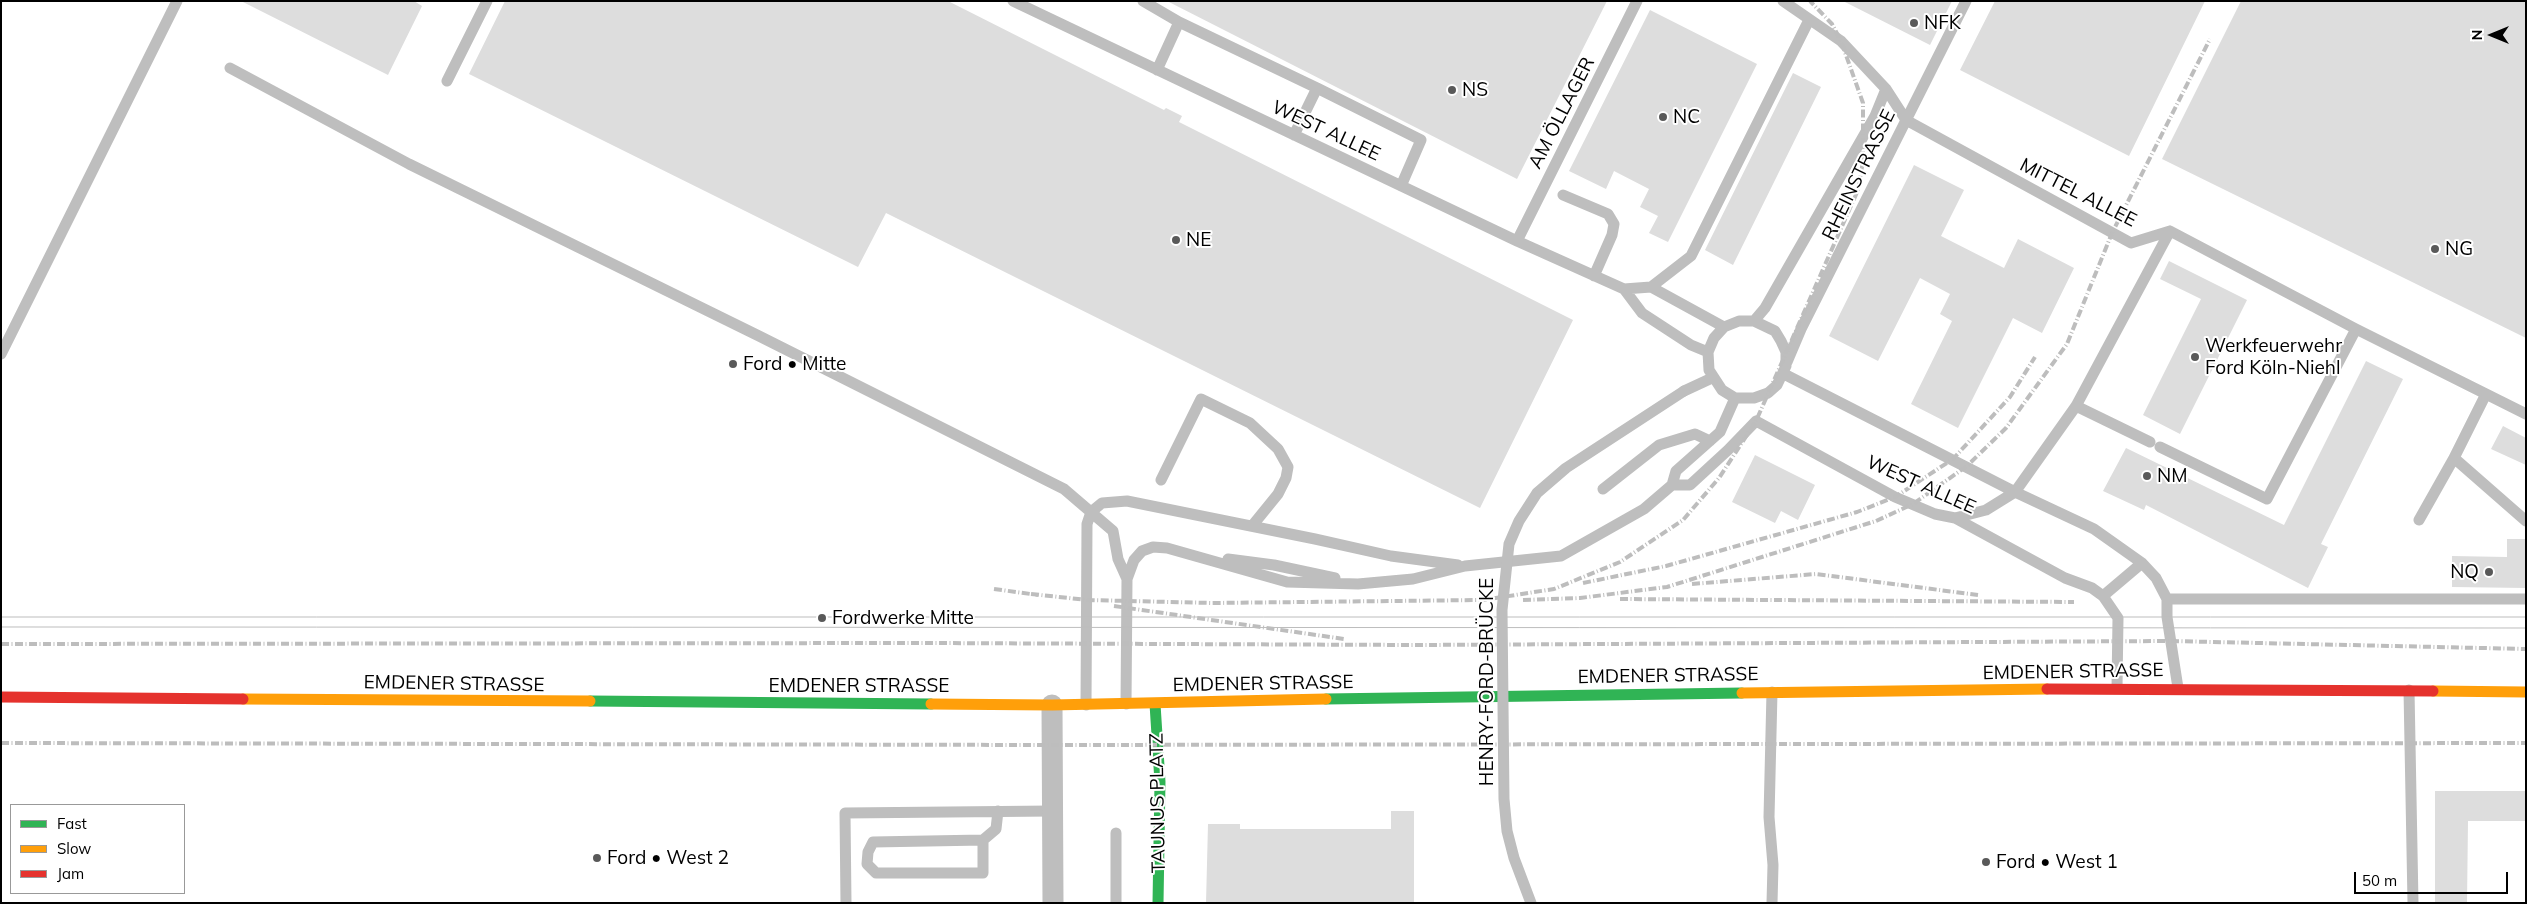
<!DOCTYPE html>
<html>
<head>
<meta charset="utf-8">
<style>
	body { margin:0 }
	#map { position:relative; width:2527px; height:904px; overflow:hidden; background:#fff; font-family:Mulish,sans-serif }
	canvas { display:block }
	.frame { position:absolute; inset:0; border:2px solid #000; pointer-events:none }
	.legend { position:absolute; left:10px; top:804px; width:175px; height:90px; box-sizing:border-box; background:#fff; border:1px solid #999; margin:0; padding:6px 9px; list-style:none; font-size:15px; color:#000 }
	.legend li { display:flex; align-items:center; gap:10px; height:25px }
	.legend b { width:25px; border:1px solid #999 }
	.north { position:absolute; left:2467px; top:10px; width:50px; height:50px; -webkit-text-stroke:4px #fff; paint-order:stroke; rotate:270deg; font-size:14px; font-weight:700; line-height:20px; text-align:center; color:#000 }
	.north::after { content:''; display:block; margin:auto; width:18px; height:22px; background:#000; clip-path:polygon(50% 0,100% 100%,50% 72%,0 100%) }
	.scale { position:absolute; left:2354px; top:872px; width:154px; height:22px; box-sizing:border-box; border:2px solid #000; border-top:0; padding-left:6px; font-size:15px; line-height:18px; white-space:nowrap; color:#000; -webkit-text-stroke:4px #fff; paint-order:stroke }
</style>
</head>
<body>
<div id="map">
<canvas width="2527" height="904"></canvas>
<div class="frame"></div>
<ul class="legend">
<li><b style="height:6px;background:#30b455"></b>Fast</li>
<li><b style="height:6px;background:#ff9f0a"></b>Slow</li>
<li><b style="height:6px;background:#e5322d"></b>Jam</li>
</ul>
<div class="north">N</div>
<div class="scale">50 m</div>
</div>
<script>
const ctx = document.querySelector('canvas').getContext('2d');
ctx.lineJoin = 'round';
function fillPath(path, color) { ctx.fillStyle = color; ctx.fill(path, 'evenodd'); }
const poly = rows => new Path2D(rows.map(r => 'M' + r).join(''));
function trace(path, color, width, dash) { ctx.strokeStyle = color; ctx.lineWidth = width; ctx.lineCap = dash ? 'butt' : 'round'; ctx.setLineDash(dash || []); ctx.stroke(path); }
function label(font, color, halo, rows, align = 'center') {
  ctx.font = font + ' Mulish,sans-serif'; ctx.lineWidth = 4; ctx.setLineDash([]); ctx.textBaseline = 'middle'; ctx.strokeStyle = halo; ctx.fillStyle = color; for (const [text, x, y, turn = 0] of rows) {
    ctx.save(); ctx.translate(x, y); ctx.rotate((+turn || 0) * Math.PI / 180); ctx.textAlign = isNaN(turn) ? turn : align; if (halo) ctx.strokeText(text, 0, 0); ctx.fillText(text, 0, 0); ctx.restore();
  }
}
const building = poly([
	[241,1,414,1,422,6,388,75],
	[505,1,948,1,1164,110,1166,108,1182,116,1179,122,1573,320,1480,508,886,213,858,267,469,74],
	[1167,1,1607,1,1517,179],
	[1843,1,1952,1,1930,45],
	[1995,1,2205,1,2129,156,1960,70],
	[2241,1,2526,1,2526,338,2162,159],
	[1650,10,1757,64,1668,242,1649,233,1658,216,1640,207,1649,189,1614,171,1606,189,1569,171],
	[1793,73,1821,87,1733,265,1705,250],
	[1914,165,1964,190,1941,236,2004,268,2018,239,2074,268,2042,333,2013,318,1958,428,1911,404,1952,321,1940,314,1950,294,1920,278,1878,361,1829,336],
	[2169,261,2247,300,2180,434,2143,415,2201,299,2160,279],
	[2366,361,2403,379,2321,544,2328,547,2308,588,2146,505,2144,510,2103,491,2126,448,2284,525],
	[2503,426,2526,438,2526,465,2491,449],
	[1755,455,1815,485,1798,520,1781,511,1775,523,1732,502],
	[2507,539,2526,539,2526,588,2452,587,2452,556,2507,557],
	[2435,791,2526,791,2526,821,2468,821,2467,903,2435,903],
	[1391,811,1414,811,1414,903,1206,903,1208,824,1240,824,1240,829,1391,829]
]);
const lane = poly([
	[1013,1,1517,241,1624,289,1651,287,1724,327],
	[1143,1,1179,22],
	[1783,1,1841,41,1886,89,1906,120,2131,243,2170,231,2356,329,2526,414],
	[230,68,409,164,759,336,1064,489,1113,531,1118,559,1127,579],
	[1157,70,1179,22,1317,88],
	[447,81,487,1],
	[1294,135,1317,88,1421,140,1401,186],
	[1563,195,1608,214,1614,224,1612,235,1594,276],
	[1517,241,1637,1],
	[1651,287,1691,256,1809,20],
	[1624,289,1642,313,1691,345,1708,352],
	[1754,321,1775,331,1781,341,1786,352,1786,366,1777,385,1768,393,1754,398,1735,398,1722,390,1709,370,1708,352,1714,338,1724,327,1739,321,1754,321,1765,308,1875,116,1886,89],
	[1,354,177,1],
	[1787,362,1801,329,1966,1],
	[1784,374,2015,492,2094,529,2142,563,2156,578,2167,599,2167,617,2178,688],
	[1684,391,1712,378],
	[2486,394,2454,458,2526,521],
	[2076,406,2150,442],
	[1756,421,1895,497,1935,514,1955,518,2065,578,2092,588,2103,596,2118,618,2117,688],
	[2160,447,2267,499,2356,329],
	[1161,480,1201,399,1250,423,1278,449,1288,467,1286,478,1278,494,1252,526],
	[1672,485,1690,485,1728,450,1756,421],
	[1603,489,1659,445,1695,434,1710,441],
	[1955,518,1986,510,2015,492,2076,406,2170,231],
	[2419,520,2454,458],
	[1228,559,1274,565,1335,578],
	[2103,596,2142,563],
	[2167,599,2526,599],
	[2409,690,2413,903],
	[1772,692,1769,817,1773,865,1772,903],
	[1126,704,1127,579,1134,560,1142,551,1153,547,1167,548,1287,582,1358,584,1413,579,1465,566,1561,556,1644,509,1672,485,1676,471,1720,432,1735,398],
	[1086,705,1087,524,1091,512,1102,503,1127,501,1315,539,1391,556,1458,565],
	[1116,833,1116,903],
	[983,840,983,873,876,873,867,864,868,852,873,842,983,840,996,829,998,811],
	[846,903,845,813,1052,811]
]);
const street = poly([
	[1052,705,1053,903]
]);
const fast = poly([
	[1326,699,1742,693],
	[590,701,931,704],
	[1155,704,1160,782,1158,903]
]);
const slow = poly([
	[2433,691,2526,692],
	[1742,693,2047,689],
	[243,699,590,701],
	[931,704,1052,705,1326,699]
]);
const jam = poly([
	[2047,689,2433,691],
	[1,697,243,699]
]);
const tram = poly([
	[1,617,2526,617],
	[1,627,2526,628]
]);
const rail = poly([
	[1583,583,1666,566,1857,512,1895,497,1953,459,2010,397,2035,357],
	[1692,584,1816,574,1978,595],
	[994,589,1038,595],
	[1031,594,1087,600,1212,603,1483,600,1554,589,1620,562,1683,520,1719,478,1756,421,1858,190,1863,161,1863,103,1841,41,1832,24,1810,1],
	[1620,599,2074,602],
	[1523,600,1580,598,1667,587,1876,521,1913,504,1967,466,2006,428,2067,344,2112,233,2210,39],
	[1114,606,1344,639],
	[1,644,923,643,1417,645,2170,641,2526,649],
	[1,743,1053,745,2526,743]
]);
const laneBridge = poly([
	[1531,903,1514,858,1507,831,1504,799,1502,610,1509,544,1519,521,1537,493,1566,468,1684,391]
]);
const markers = [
	[1914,23,5,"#595959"],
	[1452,90,5,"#595959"],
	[1663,117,5,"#595959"],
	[1176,240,5,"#595959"],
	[2435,249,5,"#595959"],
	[2195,357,5,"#595959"],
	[733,364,5,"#595959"],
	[2147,476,5,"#595959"],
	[2489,572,5,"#595959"],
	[822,618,5,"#595959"],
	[597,858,5,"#595959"],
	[1986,862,5,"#595959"]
];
const poiNames = [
	["NFK",1924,23],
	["NS",1462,90],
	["NC",1673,117],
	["NE",1186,240],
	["NG",2445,249],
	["Werkfeuerwehr",2205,346],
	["Ford Köln-Niehl",2205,368],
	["Ford • Mitte",743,364],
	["NM",2157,476],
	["NQ",2479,572,"right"],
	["Fordwerke Mitte",832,618],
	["Ford • West 2",607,858],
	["Ford • West 1",1996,862]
];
const streetNames = [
	["AM ÖLLAGER",1562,113,-63],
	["WEST ALLEE",1326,131,25],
	["RHEINSTRASSE",1859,175,-64],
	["MITTEL ALLEE",2078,193,27],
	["WEST ALLEE",1921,485,24],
	["EMDENER STRASSE",2073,672,-1],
	["EMDENER STRASSE",1668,676,-1],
	["HENRY-FORD-BRÜCKE",1487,682,-90],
	["EMDENER STRASSE",454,684,1],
	["EMDENER STRASSE",1263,684,-1],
	["EMDENER STRASSE",859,686],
	["TAUNUS PLATZ",1158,803,-91]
];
fillPath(building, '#ddd');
trace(lane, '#bebebe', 11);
trace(street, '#bebebe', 21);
trace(fast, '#30b455', 11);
trace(slow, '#ff9f0a', 11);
trace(jam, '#e5322d', 11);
trace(tram, '#bdbdbd', 1);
trace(rail, '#bdbdbd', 4, [8, 2.5, 1, 2.5]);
trace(laneBridge, '#bebebe', 11);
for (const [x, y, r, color] of markers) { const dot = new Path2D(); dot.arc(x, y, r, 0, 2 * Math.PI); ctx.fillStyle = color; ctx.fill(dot); trace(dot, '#fff', 2); }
label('19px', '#000', '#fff', poiNames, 'left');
label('19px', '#000', '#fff', streetNames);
</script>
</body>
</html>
